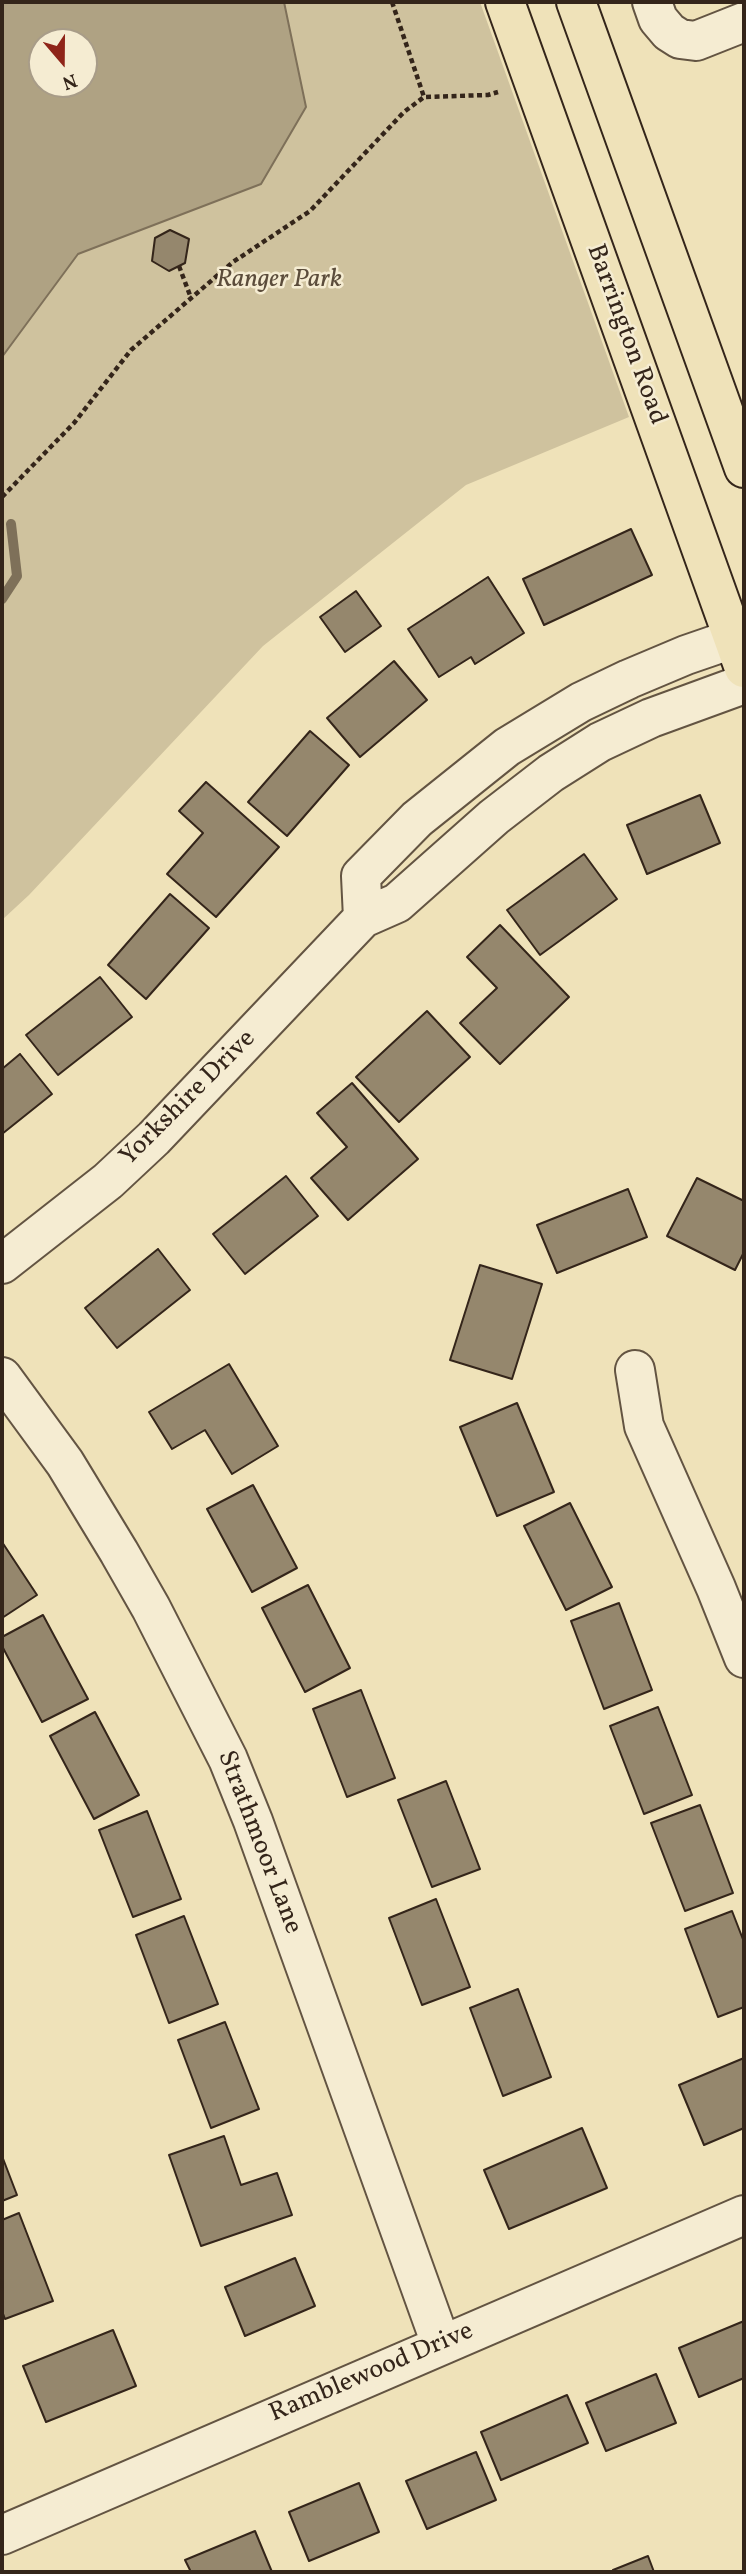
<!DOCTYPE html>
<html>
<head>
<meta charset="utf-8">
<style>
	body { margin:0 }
	#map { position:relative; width:746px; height:2574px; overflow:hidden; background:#efe2b9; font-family:Vollkorn,serif }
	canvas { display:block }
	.frame { position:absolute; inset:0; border:4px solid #34251a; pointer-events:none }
	.north { position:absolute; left:28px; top:28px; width:70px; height:70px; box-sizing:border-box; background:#f5ecd2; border:2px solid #a89c88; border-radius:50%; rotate:160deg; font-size:19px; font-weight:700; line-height:28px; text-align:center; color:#34251a }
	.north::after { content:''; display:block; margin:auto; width:24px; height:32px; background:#8f2418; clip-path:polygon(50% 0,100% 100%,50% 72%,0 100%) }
</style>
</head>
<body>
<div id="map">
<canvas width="746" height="2574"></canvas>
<div class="frame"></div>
<div class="north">N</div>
</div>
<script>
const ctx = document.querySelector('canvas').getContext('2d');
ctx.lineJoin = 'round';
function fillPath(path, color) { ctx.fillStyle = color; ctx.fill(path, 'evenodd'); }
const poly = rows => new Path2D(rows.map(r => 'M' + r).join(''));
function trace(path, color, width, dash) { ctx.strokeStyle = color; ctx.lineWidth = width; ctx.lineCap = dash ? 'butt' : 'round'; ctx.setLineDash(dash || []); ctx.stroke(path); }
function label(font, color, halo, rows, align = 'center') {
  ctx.font = font + ' Vollkorn,serif'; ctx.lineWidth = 5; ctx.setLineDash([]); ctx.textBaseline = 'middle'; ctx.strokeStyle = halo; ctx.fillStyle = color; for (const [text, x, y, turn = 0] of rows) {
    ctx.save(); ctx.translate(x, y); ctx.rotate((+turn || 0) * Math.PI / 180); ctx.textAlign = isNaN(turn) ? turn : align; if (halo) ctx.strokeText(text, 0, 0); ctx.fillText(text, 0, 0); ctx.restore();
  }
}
const green = poly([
	[2,2,480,2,629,417,466,485,263,646,29,895,2,920],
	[42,42,84,42,84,84,42,84]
]);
const water = poly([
	[2,2,284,2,306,107,261,184,78,254,2,357,2,2],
	[42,42,84,42,84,84,42,84,42,42]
]);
const stream = poly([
	[2,599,17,576,11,524]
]);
const building = poly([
	[170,230,189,239,185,263,169,271,152,261,155,238,170,230],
	[631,529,652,575,544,625,523,579,631,529],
	[488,577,524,633,475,664,471,657,439,677,408,629,488,577],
	[356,591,381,626,345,652,320,617,356,591],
	[394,661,427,700,360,757,327,718,394,661],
	[310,731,349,765,287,836,248,802,310,731],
	[206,782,279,847,216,917,167,874,203,833,179,811,206,782],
	[700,795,720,843,647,874,627,825,700,795],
	[584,854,617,899,540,955,507,910,584,854],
	[170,894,209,928,146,999,108,965,170,894],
	[500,925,569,997,500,1064,460,1023,497,988,467,957,500,925],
	[100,977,132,1017,58,1075,26,1035,100,977],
	[427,1011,470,1057,399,1122,356,1077,427,1011],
	[20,1054,52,1094,2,1134,2,1069,20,1054],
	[352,1083,418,1159,348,1220,311,1178,347,1147,317,1113,352,1083],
	[286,1176,318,1216,245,1274,213,1234,286,1176],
	[697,1178,744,1201,744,1252,735,1270,667,1236,697,1178],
	[628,1189,647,1237,557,1273,537,1225,628,1189],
	[158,1249,190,1290,117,1348,85,1308,158,1249],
	[480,1265,542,1284,512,1379,450,1360,480,1265],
	[229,1364,278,1446,232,1474,205,1430,172,1449,149,1412,229,1364],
	[517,1403,554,1492,497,1516,460,1427,517,1403],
	[253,1485,297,1568,252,1592,207,1509,253,1485],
	[570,1503,612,1587,566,1610,524,1526,570,1503],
	[2,1542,37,1595,2,1618,2,1542],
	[308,1585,350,1668,305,1692,262,1608,308,1585],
	[619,1603,652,1690,604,1709,571,1621,619,1603],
	[43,1615,88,1699,42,1722,2,1646,2,1637,43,1615],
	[361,1690,395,1778,347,1797,313,1709,361,1690],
	[658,1707,692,1795,644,1814,610,1726,658,1707],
	[95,1712,139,1795,94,1819,50,1736,95,1712],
	[446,1781,480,1869,432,1887,398,1800,446,1781],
	[700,1805,733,1893,685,1911,651,1823,700,1805],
	[147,1811,181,1899,133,1917,99,1830,147,1811],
	[436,1899,470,1987,422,2005,389,1918,436,1899],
	[732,1911,744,1942,744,2007,718,2017,685,1929,732,1911],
	[184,1916,218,2004,169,2023,136,1935,184,1916],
	[518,1989,551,2077,503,2096,470,2008,518,1989],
	[225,2022,259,2109,211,2128,178,2040,225,2022],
	[744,2058,744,2128,704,2145,679,2085,744,2058],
	[582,2128,607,2188,509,2229,484,2170,582,2128],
	[224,2136,241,2185,277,2173,292,2215,201,2246,169,2155,224,2136],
	[2,2156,17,2195,2,2201,2,2156],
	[19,2213,53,2301,5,2319,2,2311,2,2220,19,2213],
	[295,2258,315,2306,245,2336,225,2287,295,2258],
	[744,2321,744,2378,699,2397,679,2348,744,2321],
	[113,2330,136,2386,46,2422,23,2366,113,2330],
	[656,2374,676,2423,606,2451,586,2403,656,2374],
	[567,2395,588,2443,501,2480,481,2432,567,2395],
	[476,2452,496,2500,427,2529,406,2481,476,2452],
	[359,2483,379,2532,309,2561,289,2512,359,2483],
	[255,2531,272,2572,191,2572,185,2560,255,2531],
	[648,2556,654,2572,614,2572,613,2570,648,2556]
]);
const path = poly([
	[392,2,424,97],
	[179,266,191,298],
	[2,497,74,423,131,350,233,262,310,211,404,112,424,97,488,95,498,92]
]);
const minor = poly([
	[652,2,658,19,669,32,680,39,696,41,744,22],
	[363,918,361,876,417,819,507,747,581,702,629,679,686,655,744,635],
	[2,1264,108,1181,154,1138,363,918,397,903,494,817,551,773,600,742,651,718,744,684],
	[635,1370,644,1426,716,1588,744,1658],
	[2,1377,65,1463,119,1552,151,1608,228,1759,253,1821,441,2344],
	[2,2535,744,2215]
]);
const major = poly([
	[505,2,744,668],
	[576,2,744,468]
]);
const parkNames = [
	["Ranger Park",279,281]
];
const streetNames = [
	["Barrington Road",625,335,70],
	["Yorkshire Drive",189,1099,-45],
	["Strathmoor Lane",258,1843,69],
	["Ramblewood Drive",372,2374,-23]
];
fillPath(green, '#cfc29e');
fillPath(water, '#afa283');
trace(water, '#7e7059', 2);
trace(stream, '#7e7059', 10);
fillPath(building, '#95876d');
trace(building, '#34251a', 2);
trace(minor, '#635442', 42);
trace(major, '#34251a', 42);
trace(path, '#34251a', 4.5, [5, 3.5]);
trace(minor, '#f5ecd2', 38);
trace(major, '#efe2b9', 38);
label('italic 26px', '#5b4c3b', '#f5ecd2', parkNames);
label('26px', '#34251a', '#f5ecd2', streetNames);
</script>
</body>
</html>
